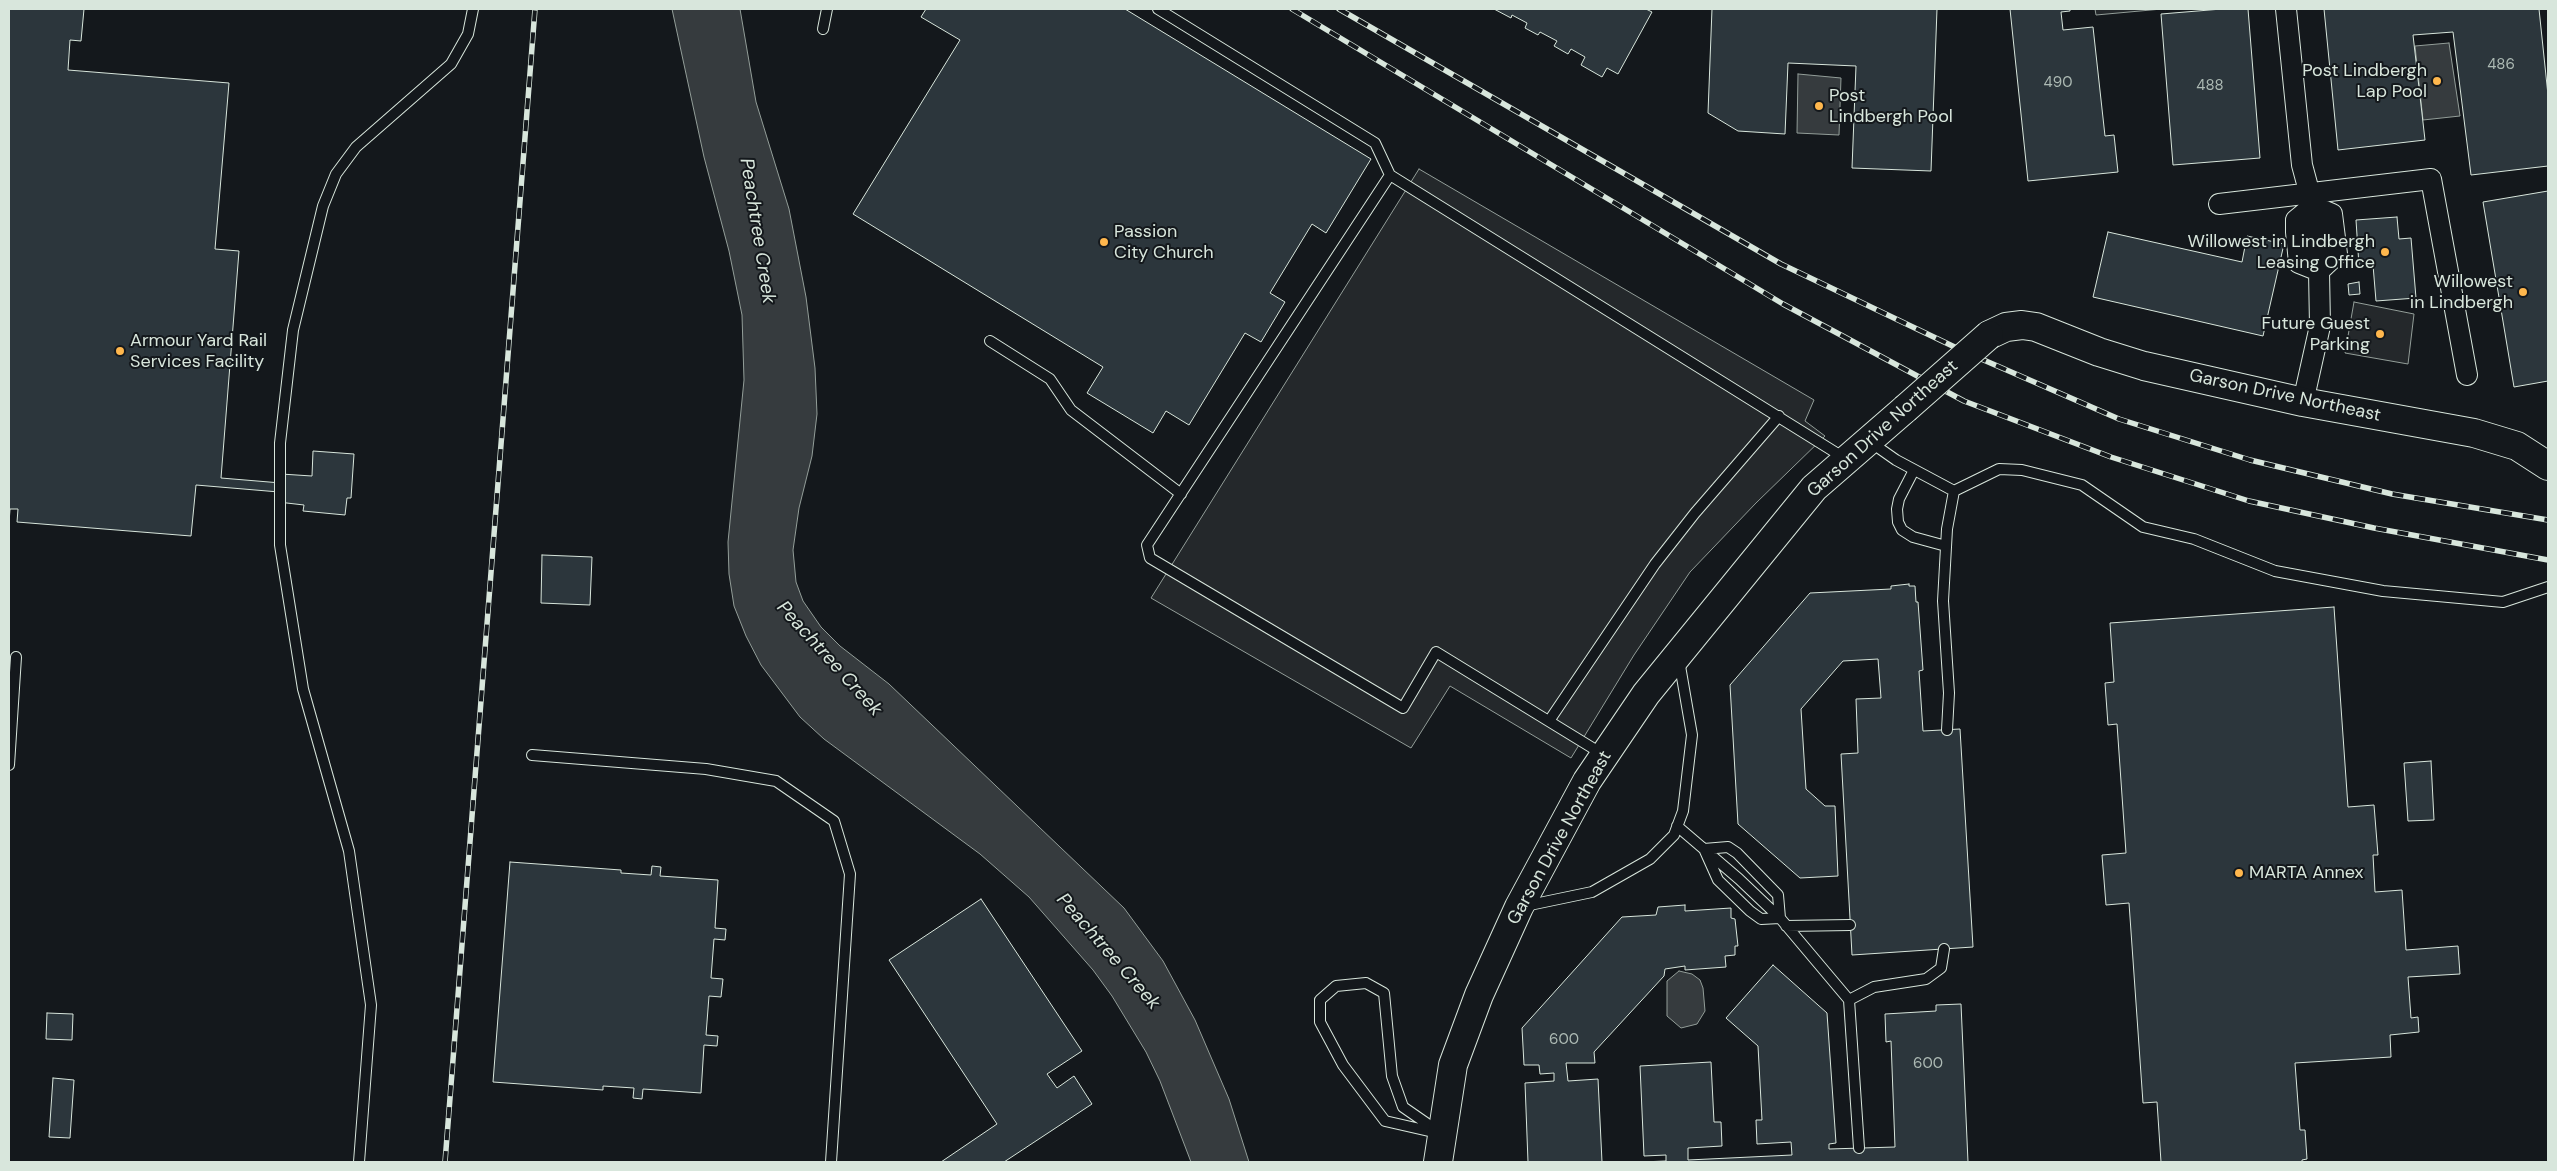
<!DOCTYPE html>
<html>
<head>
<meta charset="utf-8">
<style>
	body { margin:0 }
	#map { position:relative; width:2557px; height:1171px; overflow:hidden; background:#14181c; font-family:"DM Sans",sans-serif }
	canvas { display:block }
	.frame { position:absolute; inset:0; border:10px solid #d8e6dc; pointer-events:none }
</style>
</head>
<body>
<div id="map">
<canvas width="2557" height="1171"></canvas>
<div class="frame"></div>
</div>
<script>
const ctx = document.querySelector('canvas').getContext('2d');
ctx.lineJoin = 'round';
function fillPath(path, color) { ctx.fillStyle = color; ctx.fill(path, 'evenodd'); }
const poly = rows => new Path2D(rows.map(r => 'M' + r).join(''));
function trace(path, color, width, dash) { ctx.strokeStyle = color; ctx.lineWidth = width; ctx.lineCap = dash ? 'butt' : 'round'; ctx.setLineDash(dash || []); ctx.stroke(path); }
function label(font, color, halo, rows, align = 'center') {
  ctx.font = font + ' "DM Sans",sans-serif'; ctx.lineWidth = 4; ctx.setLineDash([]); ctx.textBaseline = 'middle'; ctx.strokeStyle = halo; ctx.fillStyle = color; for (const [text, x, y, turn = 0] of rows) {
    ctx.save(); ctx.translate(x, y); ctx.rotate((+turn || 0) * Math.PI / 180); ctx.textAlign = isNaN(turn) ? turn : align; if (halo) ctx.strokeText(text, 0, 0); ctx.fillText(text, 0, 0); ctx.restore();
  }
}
const parking = poly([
	[2095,9,2162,9,2096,15,2095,9],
	[1419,169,1814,400,1805,421,1825,436,1756,503,1690,572,1634,655,1571,758,1450,686,1411,748,1151,598,1419,169],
	[2354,302,2414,314,2408,364,2345,353,2354,302]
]);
const water = poly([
	[672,9,740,9,756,102,789,209,806,297,815,368,817,414,812,456,799,508,793,550,796,582,803,601,821,627,840,646,889,684,1124,908,1163,961,1195,1020,1229,1099,1249,1162,1191,1162,1160,1081,1146,1052,1112,996,1093,970,1029,897,980,854,824,739,800,717,761,665,746,636,734,606,729,574,728,542,744,380,742,315,729,251,704,157,672,9],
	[2449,43,2460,116,2423,120,2415,46,2449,43],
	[1798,74,1841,78,1839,135,1797,133,1798,74],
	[1679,971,1692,974,1700,980,1703,988,1705,1011,1697,1024,1681,1028,1667,1016,1667,981,1679,971]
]);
const building = poly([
	[9,9,84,9,81,41,70,40,68,70,229,83,215,249,239,251,221,478,281,483,281,474,312,476,313,451,354,454,351,498,347,498,345,515,303,511,304,505,278,502,279,492,196,485,191,536,17,522,18,509,10,509,9,523,9,9],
	[926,9,1125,9,1371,159,1326,233,1312,224,1270,293,1285,302,1261,342,1245,333,1189,425,1166,411,1153,433,1087,393,1103,367,853,214,960,40,921,17,926,9],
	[1494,9,1646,9,1652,12,1618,74,1607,68,1602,77,1581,65,1585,57,1571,49,1568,54,1554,46,1557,41,1540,32,1538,35,1525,28,1527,23,1512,15,1511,18,1494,9],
	[1712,9,1937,9,1931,171,1852,168,1856,66,1788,63,1785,134,1738,131,1708,113,1712,9],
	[2010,9,2070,9,2070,11,2061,12,2063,30,2093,27,2105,136,2114,135,2118,172,2028,181,2010,9],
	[2222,9,2248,9,2260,158,2173,165,2161,14,2222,9],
	[2324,9,2539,9,2548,95,2548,166,2471,175,2453,32,2413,35,2425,140,2338,150,2324,9],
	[2548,191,2548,381,2514,387,2483,202,2548,191],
	[2397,217,2399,239,2411,238,2416,298,2376,301,2373,265,2359,266,2356,220,2397,217],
	[2108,232,2242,262,2247,236,2284,244,2263,336,2093,297,2108,232],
	[2359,282,2360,294,2349,295,2348,284,2359,282],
	[542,555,592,557,590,605,541,603,542,555],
	[1909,584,1909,586,1915,586,1916,602,1918,602,1923,670,1919,671,1923,731,1960,729,1973,947,1852,955,1841,754,1858,753,1856,699,1881,698,1878,659,1843,661,1801,709,1806,789,1825,806,1835,806,1838,876,1800,878,1738,824,1730,685,1810,593,1891,589,1891,586,1909,584],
	[2334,607,2348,807,2374,805,2378,855,2373,855,2375,892,2402,890,2406,950,2458,946,2460,974,2408,977,2411,1018,2418,1017,2419,1032,2390,1035,2391,1057,2295,1063,2300,1130,2305,1130,2307,1159,2302,1160,2302,1162,2161,1162,2157,1102,2143,1103,2129,903,2106,905,2102,855,2126,853,2117,724,2108,725,2105,683,2114,682,2110,623,2334,607],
	[2431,761,2434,820,2408,821,2404,763,2431,761],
	[510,862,621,870,621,873,651,875,652,866,661,867,660,876,718,880,715,928,726,929,725,940,714,939,711,978,723,979,721,997,709,996,706,1035,718,1036,717,1046,704,1045,701,1093,643,1089,642,1099,633,1098,634,1088,603,1086,603,1090,493,1082,510,862],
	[981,899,1082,1051,1047,1074,1057,1088,1074,1076,1092,1104,1004,1162,941,1162,997,1124,889,960,981,899],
	[1685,905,1685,911,1731,908,1731,918,1735,919,1738,946,1735,946,1735,955,1725,956,1726,967,1685,970,1685,966,1665,969,1664,976,1594,1052,1595,1063,1566,1063,1568,1081,1598,1079,1602,1162,1528,1162,1525,1083,1554,1081,1554,1073,1540,1074,1539,1065,1524,1065,1522,1028,1622,917,1656,915,1658,907,1685,905],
	[1773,965,1827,1013,1836,1143,1829,1144,1829,1149,1895,1147,1891,1041,1886,1042,1885,1014,1936,1011,1936,1005,1961,1004,1968,1162,1641,1162,1666,1161,1666,1155,1644,1156,1640,1066,1711,1062,1714,1122,1721,1122,1722,1146,1688,1148,1688,1160,1792,1155,1791,1142,1757,1144,1756,1120,1762,1120,1758,1046,1726,1018,1773,965],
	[47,1013,73,1014,72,1040,46,1039,47,1013],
	[53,1078,74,1080,70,1138,49,1137,53,1078]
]);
const lane = poly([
	[1158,9,1375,143,1390,175,1846,459],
	[823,29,827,9],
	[1390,175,1147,545,1150,558,1403,708,1436,652,1604,755],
	[990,341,1050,379,1071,410,1181,494],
	[1869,441,1896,460,1954,491],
	[1914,470,1899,499,1897,509,1898,522,1902,530,1913,537,1946,546],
	[1954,491,1999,469,2022,470,2082,485,2143,527,2194,539,2275,571,2383,591,2503,602,2548,587],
	[1549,721,1655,564,1695,513,1779,416],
	[1947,730,1949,693,1943,601,1947,529,1954,491],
	[532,755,706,769,776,781,834,821,850,874,831,1162],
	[9,765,16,657],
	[1677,826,1739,879,1780,918,1849,1000,1859,1148],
	[1704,849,1728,847,1737,853,1778,895,1780,918],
	[1705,851,1718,880,1750,911,1761,919,1780,918],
	[1525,906,1592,892,1650,859,1674,835,1683,811,1692,735,1679,660],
	[1786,926,1850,925],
	[1366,983,1384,993,1392,1076,1403,1107,1442,1134,1385,1121,1343,1065,1320,1022,1320,1000,1336,986,1366,983],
	[1849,1000,1874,987,1926,979,1941,968,1944,949],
	[359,1162,371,1005,349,851,303,689,280,545,280,443,293,330,323,206,336,174,356,147,451,64,468,34,473,9]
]);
const street = poly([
	[2286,9,2302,165,2313,206,2319,271,2320,326,2303,402],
	[2219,204,2431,179,2467,375],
	[2313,206,2296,220,2296,232,2299,263,2319,271],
	[2313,206,2332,214,2337,254,2319,271]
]);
const secondary = poly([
	[1989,335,2006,327,2022,325,2036,327,2099,352,2144,366,2303,402,2474,433,2517,446,2548,466],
	[1438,1162,1453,1065,1479,995,1519,907,1587,781,1646,694,1814,488,1905,409]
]);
const rail = poly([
	[1292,9,1783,304,1964,401,2111,457,2249,501,2374,528,2548,560],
	[1339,9,1781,264,1963,351,2119,419,2250,460,2392,494,2548,520],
	[445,1162,535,9]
]);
const secondaryBridge = poly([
	[1905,409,1989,335]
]);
const markers = [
	[2437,81,5,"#ffb74d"],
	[1819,106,5,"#ffb74d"],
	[1104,242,5,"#ffb74d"],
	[2385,252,5,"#ffb74d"],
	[2523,292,5,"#ffb74d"],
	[2380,334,5,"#ffb74d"],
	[120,351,5,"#ffb74d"],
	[2239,873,5,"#ffb74d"]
];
const numberNames = [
	["486",2501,65],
	["490",2058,83],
	["488",2210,86],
	["600",1564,1040],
	["600",1928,1064]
];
const poiNames = [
	["Post Lindbergh",2427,71],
	["Lap Pool",2427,92],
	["Post",1829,96,"left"],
	["Lindbergh Pool",1829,117,"left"],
	["Passion",1114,232,"left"],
	["City Church",1114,253,"left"],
	["Willowest in Lindbergh",2375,242],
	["Leasing Office",2375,263],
	["Willowest",2513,282],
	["in Lindbergh",2513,303],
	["Future Guest",2370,324],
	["Parking",2370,345],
	["Armour Yard Rail",130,341,"left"],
	["Services Facility",130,362,"left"],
	["MARTA Annex",2249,873,"left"]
];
const streetNames = [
	["Garson Drive Northeast",2285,396,12],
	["Garson Drive Northeast",1883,429,-42],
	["Garson Drive Northeast",1560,838,-61]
];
const waterNames = [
	["Peachtree Creek",757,231,81],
	["Peachtree Creek",829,659,48],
	["Peachtree Creek",1108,952,49]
];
fillPath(parking, '#24282b');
trace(parking, '#939e99', 1);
fillPath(water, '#363b3e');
trace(water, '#939e99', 1);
fillPath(building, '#2c363c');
trace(building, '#d8e6dc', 1);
trace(lane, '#d8e6dc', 12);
trace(street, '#d8e6dc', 22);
trace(secondary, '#d8e6dc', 30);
trace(lane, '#14181c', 10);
trace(street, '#14181c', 20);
trace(secondary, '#14181c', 28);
trace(rail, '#d8e6dc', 5.5);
trace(rail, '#14181c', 4, [11]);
trace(secondaryBridge, '#d8e6dc', 30, []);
trace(secondaryBridge, '#14181c', 28);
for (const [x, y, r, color] of markers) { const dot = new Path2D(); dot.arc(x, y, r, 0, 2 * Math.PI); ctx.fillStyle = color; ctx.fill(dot); trace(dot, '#14181c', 2); }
label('15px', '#adbab4', null, numberNames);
label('18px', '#d8e6dc', '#14181c', poiNames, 'right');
label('18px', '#d8e6dc', '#14181c', streetNames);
label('italic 19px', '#d8e6dc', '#14181c', waterNames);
</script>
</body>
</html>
